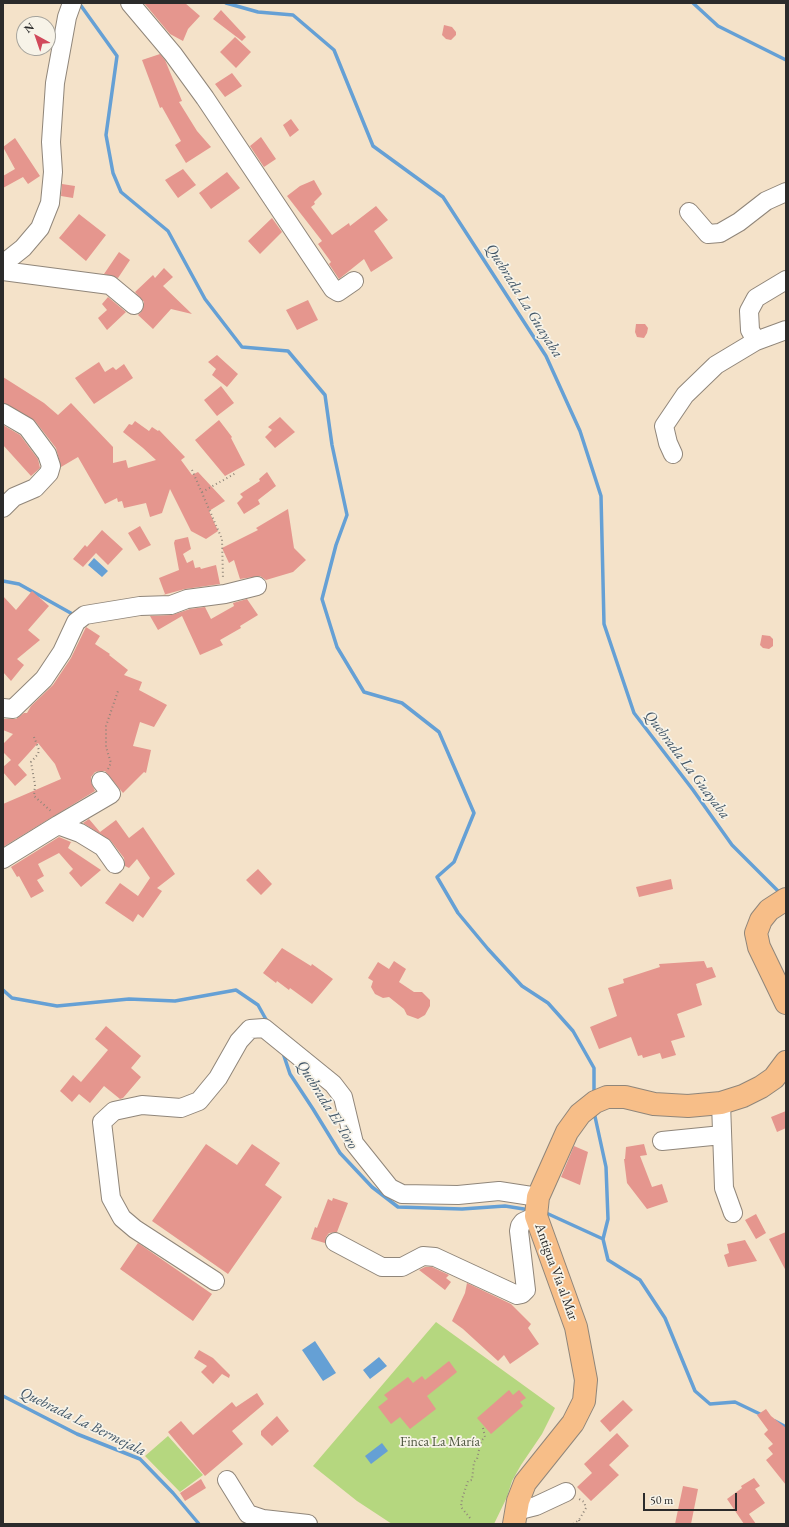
<!DOCTYPE html>
<html>
<head>
<meta charset="utf-8">
<style>
	body { margin:0 }
	#map { position:relative; width:789px; height:1527px; overflow:hidden; background:#f4e2c9; font-family:"EB Garamond",serif }
	canvas { display:block }
	.frame { position:absolute; inset:0; border:4px solid #2b2b2b; pointer-events:none }
	.north { position:absolute; left:16px; top:16px; width:40px; height:40px; box-sizing:border-box; background:#f7f3e8; border:1px solid #a5a39c; border-radius:50%; rotate:320deg; font-size:11px; font-weight:700; line-height:16px; text-align:center; color:#2b2b2b }
	.north::after { content:''; display:block; margin:auto; width:14px; height:18px; background:#d1495b; clip-path:polygon(50% 0,100% 100%,50% 72%,0 100%) }
	.scale { position:absolute; left:643px; top:1493px; width:94px; height:18px; box-sizing:border-box; border:2px solid #2b2b2b; border-top:0; padding-left:5px; font-size:12px; line-height:14px; white-space:nowrap; color:#2b2b2b; -webkit-text-stroke:3px #f7f3e8; paint-order:stroke }
</style>
</head>
<body>
<div id="map">
<canvas width="789" height="1527"></canvas>
<div class="frame"></div>
<div class="north">N</div>
<div class="scale">50 m</div>
</div>
<script>
const g = document.querySelector('canvas').getContext('2d');
g.lineJoin = 'round';
function paint(path, color) {
  g.fillStyle = color;
  g.fill(path, 'evenodd');
}
function poly(rows) {
  const path = new Path2D();
  for (const r of rows) {
    path.moveTo(r[0], r[1]);
    for (let i = 2; i < r.length; i += 2) path.lineTo(r[i], r[i + 1]);
  }
  return path;
}
function trace(path, color, width, dash) {
  g.strokeStyle = color;
  g.lineWidth = width;
  g.lineCap = dash ? 'butt' : 'round';
  g.setLineDash(dash || []);
  g.stroke(path);
}
function drawText(font, color, halo, rows, align = 'center') {
  g.font = font + ' "EB Garamond",serif';
  g.lineWidth = 3.5;
  g.setLineDash([]);
  g.textBaseline = 'middle';
  g.strokeStyle = halo;
  g.fillStyle = color;
  for (const [text, x, y, turn = 0] of rows) {
    g.save();
    g.translate(x, y);
    g.rotate((+turn || 0) * Math.PI / 180);
    g.textAlign = isNaN(turn) ? turn : align;
    if (halo) g.strokeText(text, 0, 0);
    g.fillText(text, 0, 0);
    g.restore();
  }
}
const green = poly([
	[436,1322,555,1408,542,1434,521,1465,512,1481,507,1497,494,1524,392,1524,357,1501,313,1466],
	[168,1436,203,1475,180,1492,145,1456]
]);
const water = poly([
	[94,558,108,571,102,577,88,565],
	[315,1341,336,1373,323,1381,302,1350],
	[379,1357,387,1366,370,1379,363,1370],
	[382,1443,388,1451,371,1464,365,1456]
]);
const stream = poly([
	[79,3,117,56,106,135,113,173,121,192,168,231,205,299,242,347,288,351,325,395,332,445,347,515,336,545,322,599,337,647,364,692,402,703,439,732,474,813,454,862,437,877,458,913,488,949,522,986,548,1003,573,1031,594,1068,594,1092],
	[226,3,258,12,293,15,334,50,373,146,443,197,546,356,580,431,601,496,604,624,634,713,693,790,732,845,778,891],
	[693,3,718,26,786,60],
	[3,581,19,584,76,616],
	[3,990,12,998,57,1006,129,999,175,1001,236,990,258,1005,268,1023],
	[283,1053,290,1074,313,1109,340,1153,372,1187,398,1207,462,1209,505,1206,530,1210],
	[594,1112,606,1167,608,1219,603,1239,608,1260,640,1280,665,1318,695,1391,710,1404,735,1402,762,1415],
	[544,1212,603,1239],
	[3,1396,77,1434,140,1459,173,1493,199,1524],
	[775,1421,786,1427]
]);
const building = poly([
	[144,3,185,3,200,16,188,29,183,41,170,34],
	[221,10,246,37,242,41,213,19],
	[444,25,452,27,456,32,456,35,451,40,446,39,442,35],
	[235,37,251,52,236,68,220,52],
	[160,54,165,60,182,101,179,102,197,131,211,147,186,163,175,145,181,141,162,107,160,108,142,60],
	[232,73,242,86,225,97,215,84],
	[291,119,299,130,290,137,283,125],
	[261,137,276,159,264,167,250,146],
	[15,138,40,176,28,184,23,177,3,188,3,176,15,169,3,147],
	[183,169,196,185,178,198,165,180],
	[227,172,240,188,211,209,199,193],
	[314,180,322,194,314,202,315,204,311,207,332,235,349,223,350,226,376,206,388,220,374,231,393,258,371,272,364,259,339,279,329,264,331,262,318,244,322,241,287,196,300,186],
	[62,184,75,186,73,198,61,196],
	[79,214,106,235,86,261,59,238],
	[272,218,282,232,260,254,248,241],
	[119,252,130,260,118,278,104,274],
	[164,268,173,277,163,286,192,314,171,309,153,329,138,315,142,311,144,302,135,292,153,275,155,278],
	[108,297,126,312,107,330,98,318,107,310,102,304],
	[308,300,318,320,297,330,286,310],
	[636,324,645,324,648,328,647,333,644,338,637,337,635,332],
	[217,355,238,374,227,387,212,375,216,369,208,362],
	[99,362,105,372,113,367,116,370,124,364,133,378,94,404,75,378],
	[3,377,44,403,58,415,71,403,113,447,113,463,126,460,128,468,156,460,143,448,123,432,129,424,132,425,135,421,149,431,152,427,158,431,159,430,185,457,181,460,192,475,198,472,225,501,209,511,218,531,206,539,191,531,170,489,162,513,150,517,146,503,124,508,122,501,118,502,117,498,105,504,78,457,61,467,56,448,35,421,3,403],
	[221,386,234,403,217,416,204,400],
	[280,417,295,432,275,448,265,437,272,430,268,427],
	[219,420,232,437,231,438,245,465,225,476,195,440],
	[3,425,20,435,38,459,40,468,31,476,3,445],
	[267,472,276,486,258,500,260,504,244,514,237,503,243,497,240,494,260,481,259,479],
	[288,509,294,548,306,560,293,572,266,580,260,576,240,579,234,560,229,563,222,548,258,530,256,528],
	[140,526,151,545,139,551,128,533],
	[102,530,123,549,108,565,96,553,83,567,73,559,85,545,87,547],
	[188,537,191,549,183,554,187,563,193,560,195,568,200,567,201,569,216,565,220,584,185,589,163,595,165,594,159,578,179,570,174,543,175,540],
	[32,591,49,606,28,630,40,640,17,659,24,665,11,681,3,672,3,596,16,610],
	[247,599,258,615,240,626,241,628,220,640,223,645,200,655,182,616,158,630,150,616,172,615,190,609,205,607,211,619,234,606,233,603],
	[86,627,100,636,95,644,110,654,109,655,128,670,124,675,142,682,139,690,167,705,154,727,140,722,133,746,151,750,146,773,144,772,123,793,105,771,100,771,95,772,91,777,91,782,95,791,3,847,3,804,61,779,55,764,38,743,18,765,27,775,15,786,3,772,3,767,11,760,3,752,3,744,13,734,3,730,3,719,16,719,24,713,27,713,31,706,53,685,71,658],
	[762,635,770,636,773,639,773,646,769,649,763,648,760,645],
	[89,819,100,832,116,820,129,838,143,827,175,874,157,888,162,891,143,918,138,914,133,922,105,903,120,883,138,896,150,878,137,859,129,868,125,866,124,858,111,841,83,823],
	[59,837,85,848,71,842,68,848,101,870,81,887,69,873,73,869,59,853,38,864,44,876,37,880,44,891,31,898,19,876,17,877,11,867],
	[258,869,272,884,261,895,246,880],
	[671,879,673,889,639,897,636,887],
	[282,948,311,966,312,964,333,979,312,1004,290,988,289,990,277,981,276,983,263,973],
	[394,961,406,969,399,982,414,992,422,992,430,1000,430,1006,425,1015,418,1019,407,1015,404,1009,389,997,383,998,375,994,371,987,373,981,368,978,378,962,389,969],
	[704,961,707,968,712,967,716,977,696,984,702,1005,677,1014,685,1037,671,1041,676,1055,662,1059,660,1053,643,1058,642,1055,638,1056,631,1037,599,1049,590,1027,617,1016,608,988,624,983,623,979,660,967,659,964],
	[106,1026,141,1056,131,1068,141,1077,123,1098,120,1099,104,1086,90,1103,79,1094,72,1102,60,1091,73,1075,81,1082,108,1050,95,1039],
	[786,1111,786,1128,777,1132,771,1117],
	[206,1144,237,1165,252,1144,280,1163,265,1185,282,1197,228,1274,152,1221],
	[644,1144,647,1155,640,1156,652,1187,662,1184,668,1202,647,1209,627,1183,624,1159,625,1159,626,1147],
	[574,1146,588,1152,580,1185,561,1177],
	[333,1198,348,1203,337,1232,329,1233,326,1237,325,1243,311,1239,315,1227,317,1228,328,1199,332,1201],
	[756,1214,766,1233,756,1239,745,1220],
	[786,1232,786,1271,769,1239],
	[745,1240,757,1261,728,1267,724,1255,729,1253,727,1244],
	[138,1243,212,1294,193,1321,120,1269],
	[425,1267,432,1267,449,1275,446,1278,451,1282,445,1290,419,1270],
	[467,1283,511,1304,531,1324,528,1328,539,1344,510,1364,504,1355,498,1361,463,1329,452,1321,465,1293],
	[199,1350,213,1358,230,1375,229,1378,222,1374,213,1384,201,1372,207,1366,194,1358],
	[449,1361,457,1372,427,1396,436,1409,410,1429,400,1417,391,1424,378,1407,388,1399,384,1395,408,1377,413,1383,422,1376,425,1380],
	[509,1390,513,1395,519,1390,526,1398,520,1402,523,1406,491,1434,477,1418],
	[257,1393,264,1404,232,1431,243,1444,205,1476,168,1432,181,1421,193,1435,232,1402,236,1407],
	[623,1400,633,1410,610,1432,600,1421],
	[766,1409,771,1416,786,1428,786,1485,766,1460,773,1454,768,1448,773,1444,764,1434,768,1430,757,1415],
	[277,1416,289,1431,272,1446,261,1435,261,1431],
	[617,1433,629,1446,609,1465,619,1475,591,1501,577,1487,592,1473,584,1464],
	[754,1478,760,1486,755,1489,765,1503,749,1514,756,1524,744,1524,727,1499,742,1488,741,1486],
	[201,1479,206,1488,185,1501,180,1493],
	[683,1486,698,1489,691,1524,675,1524]
]);
const path = poly([
	[192,470,222,539,223,579],
	[202,492,236,473],
	[34,737,39,750,38,754,31,762,35,785,34,796,52,812],
	[108,769,111,763,106,747,106,726,118,691],
	[470,1518,461,1507,462,1499,468,1481,472,1480,474,1462,477,1459,481,1441,485,1437,483,1428],
	[579,1520,580,1524],
	[573,1524,579,1520,586,1508,584,1502,579,1499]
]);
const minor = poly([
	[130,3,173,54,205,98,333,289,338,292,354,281],
	[689,212,708,234,720,233,739,222,766,201,786,192],
	[3,264,23,248,40,228,50,203,53,172,51,142,55,83,67,17,72,3],
	[3,271,110,285,134,305],
	[786,280,756,298,749,311,750,330,756,341,786,330],
	[3,413,27,427,47,454,51,466,49,473,35,488,14,497,3,508],
	[673,454,668,443,664,426,685,395,716,365,756,341],
	[3,708,13,709,44,679,62,652,76,622,85,615,140,606,171,605,187,599,225,594,257,586],
	[58,825,111,794,101,781],
	[3,859,58,825,80,833,103,847,115,864],
	[721,1103,724,1188,733,1213],
	[662,1141,722,1135],
	[335,1242,382,1267,402,1267,423,1256,435,1257,517,1295,522,1294,526,1290,519,1231,520,1226,523,1222,536,1216],
	[215,1281,135,1229,122,1218,111,1198,102,1122,114,1111,142,1105,181,1108,199,1101,218,1078,239,1041,250,1029,264,1028,333,1084,343,1097,354,1143,390,1188,402,1194,458,1195,499,1191,538,1197],
	[227,1480,248,1514,263,1519,308,1524],
	[516,1511,536,1506,566,1492]
]);
const major = poly([
	[786,899,769,910,761,920,756,933,759,947,786,1003],
	[514,1524,518,1501,525,1483,573,1423,584,1401,586,1380,576,1327,536,1216,538,1197,567,1132,580,1114,595,1102,607,1097,625,1097,654,1104,688,1106,721,1103,743,1096,761,1087,774,1078,786,1062]
]);
const streetNames = [
	["Antigua Vía al Mar",556,1272,70]
];
const parkNames = [
	["Finca La María",440,1442]
];
const waterNames = [
	["Quebrada La Guayaba",524,301,58],
	["Quebrada La Guayaba",687,765,53],
	["Quebrada El Toro",327,1105,58],
	["Quebrada La Bermejala",83,1422,26]
];
paint(green, '#b5d77f');
paint(water, '#65a0d5');
trace(stream, '#65a0d5', 3.5);
paint(building, '#e5968e');
trace(minor, '#90867a', 20);
trace(major, '#90867a', 24);
trace(path, '#90867a', 2, [1, 3]);
trace(minor, '#fff', 18);
trace(major, '#f7be88', 22);
drawText('14px', '#2b2b2b', '#f7f3e8', streetNames);
drawText('14px', '#4e5640', '#f7f3e8', parkNames);
drawText('italic 15px', '#3f5466', '#f7f3e8', waterNames);
</script>
</body>
</html>
